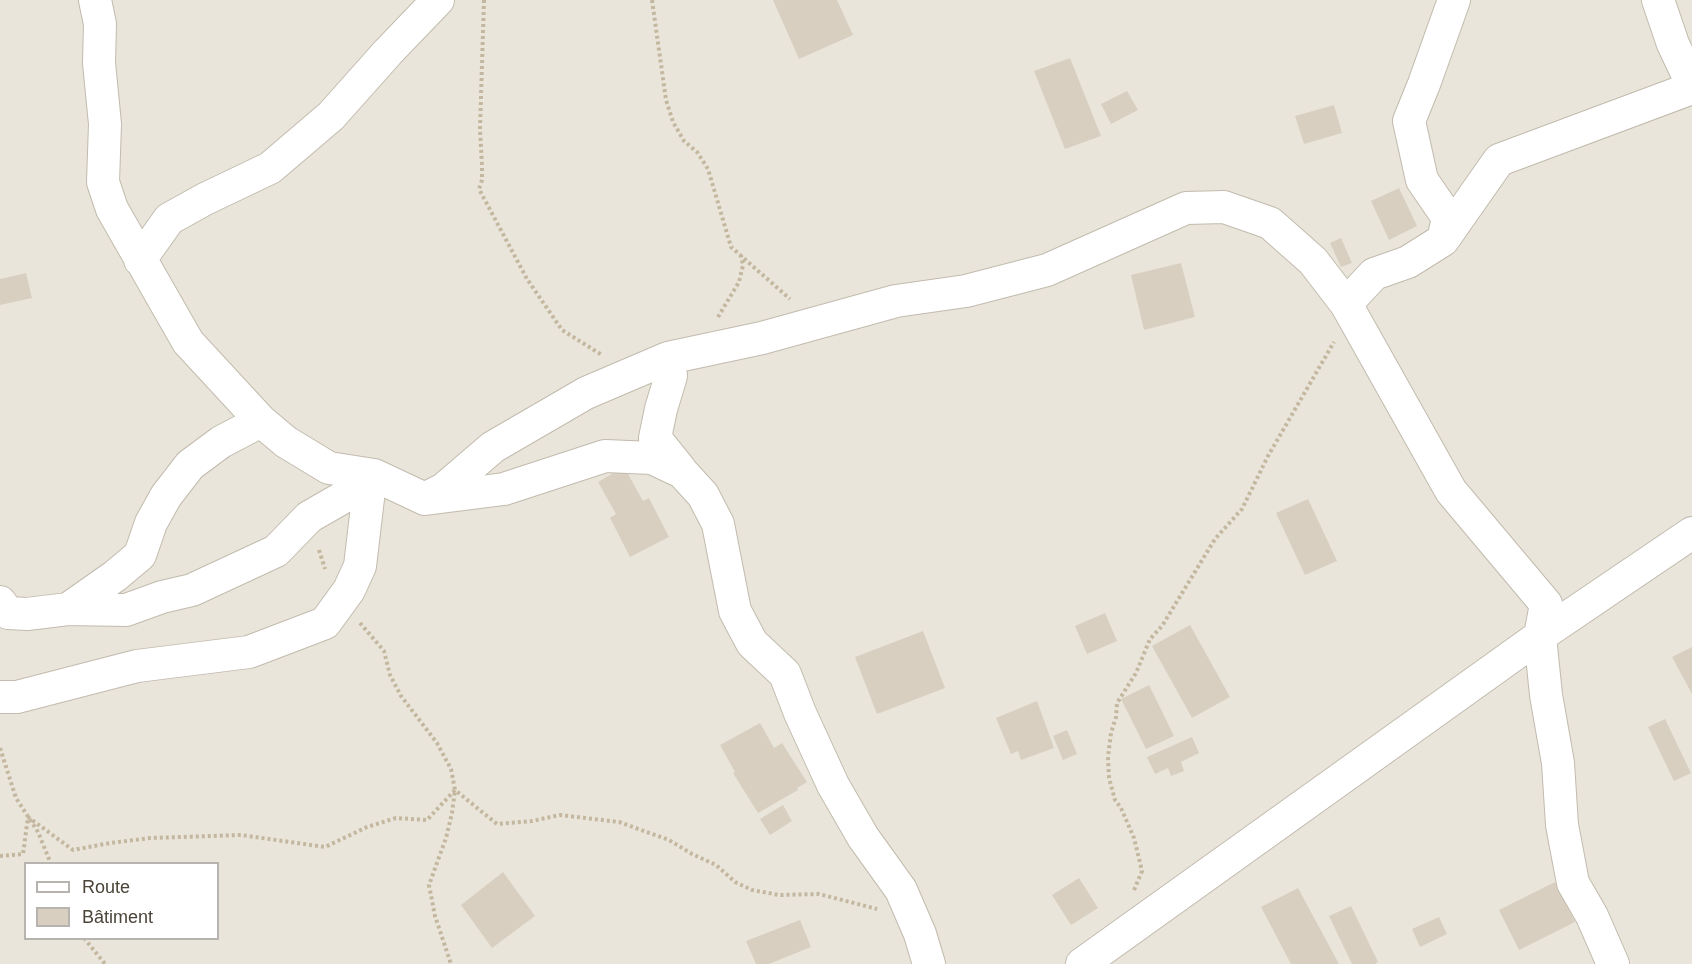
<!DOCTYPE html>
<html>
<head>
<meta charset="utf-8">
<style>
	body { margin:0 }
	#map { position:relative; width:1692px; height:964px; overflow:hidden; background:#f6f3ec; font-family:Arial,sans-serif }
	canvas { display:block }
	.legend { position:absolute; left:24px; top:862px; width:195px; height:78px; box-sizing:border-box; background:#fff; border:2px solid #b7b4b0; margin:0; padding:8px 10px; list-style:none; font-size:18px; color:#4b4439 }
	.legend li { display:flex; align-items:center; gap:12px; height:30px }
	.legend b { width:30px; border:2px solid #b7b4b0 }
</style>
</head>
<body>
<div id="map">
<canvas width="1692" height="964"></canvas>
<ul class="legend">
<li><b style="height:8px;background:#fff"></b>Route</li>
<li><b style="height:16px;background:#d8cfc1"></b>Bâtiment</li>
</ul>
</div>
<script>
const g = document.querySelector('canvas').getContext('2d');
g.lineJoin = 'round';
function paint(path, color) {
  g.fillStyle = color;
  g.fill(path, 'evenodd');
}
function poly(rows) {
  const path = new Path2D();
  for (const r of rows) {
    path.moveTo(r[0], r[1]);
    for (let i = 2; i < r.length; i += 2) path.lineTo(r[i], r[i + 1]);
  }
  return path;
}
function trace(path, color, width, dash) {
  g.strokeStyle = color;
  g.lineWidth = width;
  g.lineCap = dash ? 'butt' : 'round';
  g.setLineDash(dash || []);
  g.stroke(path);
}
const residential = poly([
	[0,0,1692,0,1692,964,0,964],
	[26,864,218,864,218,938,26,938]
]);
const building = poly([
	[773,0,837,0,853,35,799,59],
	[1070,58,1101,136,1065,149,1034,71],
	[1127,91,1138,110,1111,124,1101,104],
	[1334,105,1342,133,1304,144,1295,116],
	[1399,188,1417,226,1389,240,1371,201],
	[1341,238,1352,263,1341,267,1330,243],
	[1181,263,1195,317,1144,330,1131,275],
	[26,273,32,298,0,305,0,279],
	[624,467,643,501,649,498,669,537,630,557,610,518,616,514,598,482],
	[1308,499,1337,561,1305,575,1276,513],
	[1105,613,1117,641,1087,654,1075,626],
	[1190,625,1230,697,1192,718,1152,646],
	[923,631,945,688,877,714,855,657],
	[1692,647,1692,694,1672,657],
	[1149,685,1174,736,1146,749,1121,699],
	[1037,701,1054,748,1021,760,1018,751,1011,754,996,718],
	[1665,719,1691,773,1674,781,1648,727],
	[760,723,774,748,782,743,807,782,797,788,798,790,758,813,733,773,735,772,720,745],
	[1067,730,1077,754,1063,760,1053,736],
	[1192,737,1199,753,1181,762,1184,771,1171,776,1168,768,1155,774,1147,757],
	[783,805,792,821,770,835,760,819],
	[503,872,535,916,492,948,461,905],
	[1079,878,1098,908,1071,925,1052,895],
	[1555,882,1575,922,1519,950,1499,910],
	[1298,888,1339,964,1291,964,1261,907],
	[1351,906,1378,962,1375,964,1352,964,1329,916],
	[1439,917,1447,934,1420,947,1412,929],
	[800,920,811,947,769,964,756,964,746,941]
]);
const path = poly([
	[484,0,480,129,482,165,482,180,479,189,527,279,562,330,602,355],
	[652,0,666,100,673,122,684,141,697,152,708,169,731,247,790,299],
	[718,317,739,282,743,265,741,256],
	[319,550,325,569],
	[360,623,384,651,390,675,401,696,437,743,451,769,455,790,452,813,446,838,429,885,435,916,451,964],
	[0,748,16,798,38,832,51,864],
	[0,856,23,854,28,817,73,850,110,843,150,838,241,835,325,847,367,827,396,818,427,820,455,790,497,824,532,821,560,815,619,822,669,840,692,854,716,865,735,882,752,890,779,895,819,894,877,909],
	[1134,890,1142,871,1134,838,1121,808,1115,800,1109,778,1108,757,1111,733,1116,717,1117,703,1136,673,1150,639,1162,626,1215,539,1242,509,1268,456,1334,342],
	[84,938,105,964]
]);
const street = poly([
	[95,0,100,24,99,63,105,124,103,182,112,209,188,342,261,421,286,442,329,468,374,475,425,499,504,489,605,456,652,458,682,472,703,495,718,524,735,611,752,643,785,674,800,713,833,785,863,837,901,890,920,934,929,964],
	[1658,0,1673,44,1692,84],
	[1443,240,1448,218,1422,180,1409,121,1424,84,1454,0],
	[140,260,169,219,205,199,270,168,331,116,388,52,438,0],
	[1346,304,1451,491,1546,604,1540,636,1546,695,1558,763,1562,825,1573,883,1592,916,1613,964],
	[668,358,671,376,661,409,655,438,680,469],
	[428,497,444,489,493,447,586,393,668,358,762,338,896,301,966,291,1047,270,1186,208,1224,207,1270,223,1313,261,1346,304,1374,274,1408,262,1443,240,1499,160,1692,88],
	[0,602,8,613,27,614,68,609,126,610,162,597,192,590,276,551,309,517,349,494,369,490,374,475],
	[68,609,115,576,140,555,151,523,166,496,190,465,221,442,261,421],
	[0,697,17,697,137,666,249,652,325,623,349,590,360,566,369,490],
	[1082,964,1540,636,1692,533]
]);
paint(residential, '#eae5da');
paint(building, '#d8cfc1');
trace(street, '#c2bbae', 34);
trace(path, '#c4b79f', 4, [3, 3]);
trace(street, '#fff', 32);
</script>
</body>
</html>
